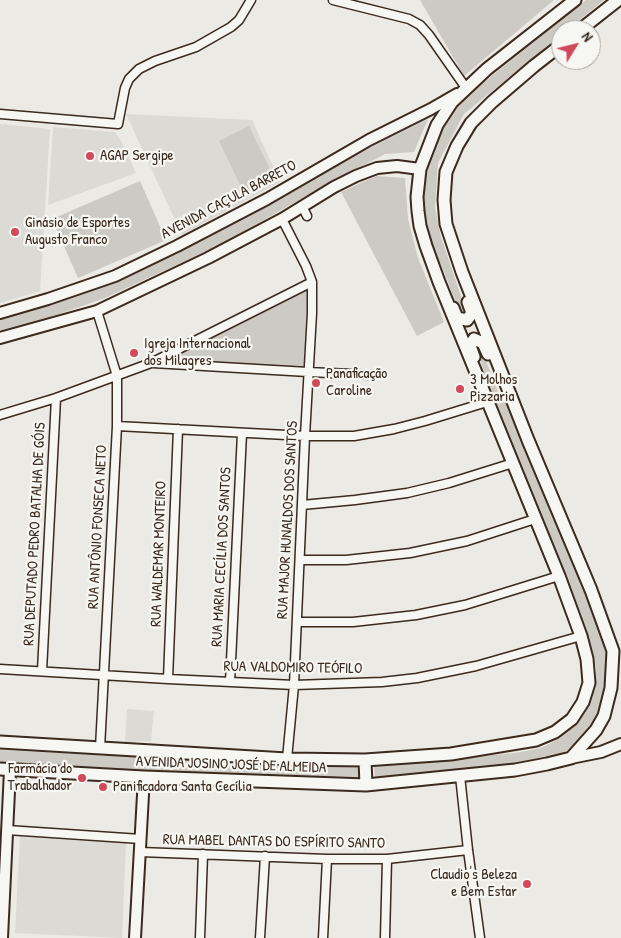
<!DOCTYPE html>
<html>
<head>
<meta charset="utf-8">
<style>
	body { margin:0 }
	#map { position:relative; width:621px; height:938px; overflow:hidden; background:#ebeae5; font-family:"Patrick Hand",sans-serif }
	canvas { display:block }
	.north { position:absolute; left:551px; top:20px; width:50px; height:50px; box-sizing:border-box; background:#f6f6f2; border:1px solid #aba49d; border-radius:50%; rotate:54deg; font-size:14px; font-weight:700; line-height:20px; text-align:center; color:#3b2a1e }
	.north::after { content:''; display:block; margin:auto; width:18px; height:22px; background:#d1495b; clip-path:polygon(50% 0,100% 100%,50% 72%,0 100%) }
</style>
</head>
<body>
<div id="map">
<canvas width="621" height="938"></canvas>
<div class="north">N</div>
</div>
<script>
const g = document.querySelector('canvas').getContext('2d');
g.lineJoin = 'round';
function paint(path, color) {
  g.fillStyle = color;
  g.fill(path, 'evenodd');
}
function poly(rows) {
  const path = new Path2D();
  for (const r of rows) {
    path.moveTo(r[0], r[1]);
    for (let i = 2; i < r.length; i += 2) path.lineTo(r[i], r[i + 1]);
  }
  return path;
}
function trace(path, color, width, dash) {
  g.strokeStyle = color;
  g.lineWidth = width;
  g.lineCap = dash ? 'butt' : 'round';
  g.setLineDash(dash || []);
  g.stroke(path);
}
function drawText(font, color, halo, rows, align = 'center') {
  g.font = font + ' "Patrick Hand",sans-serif';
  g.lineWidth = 4.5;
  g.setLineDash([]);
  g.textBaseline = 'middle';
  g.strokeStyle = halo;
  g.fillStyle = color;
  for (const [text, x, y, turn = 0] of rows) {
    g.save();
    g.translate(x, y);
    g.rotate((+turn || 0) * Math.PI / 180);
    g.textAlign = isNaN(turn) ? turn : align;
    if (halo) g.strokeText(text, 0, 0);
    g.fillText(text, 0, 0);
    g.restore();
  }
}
const built = poly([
	[126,114,252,120,280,182,182,235],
	[0,124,50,129,40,291,0,303],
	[53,127,115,132,120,139,136,173,48,205],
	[127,709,154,711,151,741,125,742],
	[20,837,126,843,122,938,15,933]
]);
const green = poly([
	[420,0,554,0,464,76],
	[586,0,604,0,567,30,561,30,561,35,464,114,438,163,435,208,441,237,466,311,460,314,441,264,429,249,421,214,421,187,427,163,434,143,444,122,462,100],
	[428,119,414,152,385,154,304,197,224,243,105,298,2,334,0,329,0,317,73,295,221,227,354,156],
	[249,126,275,180,245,195,219,141],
	[376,176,405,178,408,219,418,258,444,322,417,336,341,192],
	[140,181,166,240,78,278,52,219],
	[309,289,306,368,166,359],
	[480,345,500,397,505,400,585,590,603,636,609,663,608,684,601,709,583,737,566,751,544,761,375,779,374,765,398,764,515,753,541,748,559,739,573,727,586,708,596,687,596,666,589,638,497,410,495,400,475,347],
	[0,750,156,758,359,766,362,771,356,781,0,765]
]);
const minor = poly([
	[333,0,409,19,420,25,429,35,466,88],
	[0,114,118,124,125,88,129,79,139,69,155,61,196,47,231,27,239,20,251,0],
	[302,206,307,216],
	[282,219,306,266,312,282,312,313,305,436,294,685,287,759],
	[97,311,117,376,117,426,100,748],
	[153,363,308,372,374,375],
	[0,415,56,398,151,363,312,282],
	[117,426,305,436,354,436,394,429,425,421,487,402],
	[302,505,355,500,407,493,449,483,513,463],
	[300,560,346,560,410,553,467,541,535,519],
	[297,622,353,622,416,615,465,605,559,576],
	[0,669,168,679,294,685,382,682,417,678,476,666,581,636],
	[42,671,56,398],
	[168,679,178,429],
	[230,682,242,433],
	[460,776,468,850,480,938],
	[7,830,141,839],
	[140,852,327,859,387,859,468,850],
	[200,938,203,854],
	[260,938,265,856],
	[323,938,327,859],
	[385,938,387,859]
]);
const tertiary = poly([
	[0,313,48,299,115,276,177,246,267,199,369,140,431,109,457,94],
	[0,338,97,311,208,258,282,219,334,187,356,176,377,168,397,166,420,169],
	[571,758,601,752,621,744],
	[2,938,10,770],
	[135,938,144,777]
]);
const secondary = poly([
	[580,30,618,0],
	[453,308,457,318,467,320,472,313,468,302],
	[474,357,470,346,474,339,483,343,488,354],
	[0,742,287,759,365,760,451,754,536,740,555,732,572,719,583,702,589,683,587,659,581,636,559,576,439,282,426,246,420,226,418,211,417,197,420,169,437,125,452,102,487,69,575,0],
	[365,760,366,785],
	[0,769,144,777,366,785,515,770,547,764,571,758,596,730,604,716,611,688,613,651,591,590,528,440,462,272,446,224,444,200,446,172,457,146,471,123,492,102,534,66,561,45]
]);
const markers = [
	[90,156,5,"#d1495b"],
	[15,232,5,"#d1495b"],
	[134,353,5,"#d1495b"],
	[316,383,5,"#d1495b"],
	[460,389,5,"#d1495b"],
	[82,778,5,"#d1495b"],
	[103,787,5,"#d1495b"],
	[527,884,5,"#d1495b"]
];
const poiNames = [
	["AGAP Sergipe",100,156],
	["Ginásio de Esportes",25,223],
	["Augusto Franco",25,240],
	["Igreja Internacional",144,344],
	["dos Milagres",144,361],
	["Panaficação",326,374],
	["Caroline",326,391],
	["3 Molhos",470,380],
	["Pizzaria",470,397],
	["Farmácia do",72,769,"right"],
	["Trabalhador",72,786,"right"],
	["Panificadora Santa Cecília",113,787],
	["Claudio's Beleza",517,875,"right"],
	["e Bem Estar",517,892,"right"]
];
const streetNames = [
	["AVENIDA CAÇULA BARRETO",229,200,-28],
	["RUA MAJOR HUNALDOS DOS SANTOS",288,520,-87],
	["RUA ANTÔNIO FONSECA NETO",98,527,-87],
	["RUA DEPUTADO PEDRO BATALHA DE GÓIS",35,534,-87],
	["RUA WALDEMAR MONTEIRO",159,554,-88],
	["RUA MARIA CECÍLIA DOS SANTOS",222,557,-87],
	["RUA VALDOMIRO TEÓFILO",293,668,1],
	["AVENIDA JOSINO JOSÉ DE ALMEIDA",231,765,2],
	["RUA MABEL DANTAS DO ESPÍRITO SANTO",274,842,1]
];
paint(built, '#dcdad4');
paint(green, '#cdcac4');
trace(minor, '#3b2a1e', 11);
trace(tertiary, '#3b2a1e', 14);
trace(secondary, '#3b2a1e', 15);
trace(minor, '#f6f6f2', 8);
trace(tertiary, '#f6f6f2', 10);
trace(secondary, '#f6f6f2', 11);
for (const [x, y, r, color] of markers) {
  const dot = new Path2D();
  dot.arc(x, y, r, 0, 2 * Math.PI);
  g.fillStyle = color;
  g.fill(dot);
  trace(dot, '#f6f6f2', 2);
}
drawText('15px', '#3b2a1e', '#f6f6f2', poiNames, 'left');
drawText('15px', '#3b2a1e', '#f6f6f2', streetNames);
</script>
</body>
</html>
